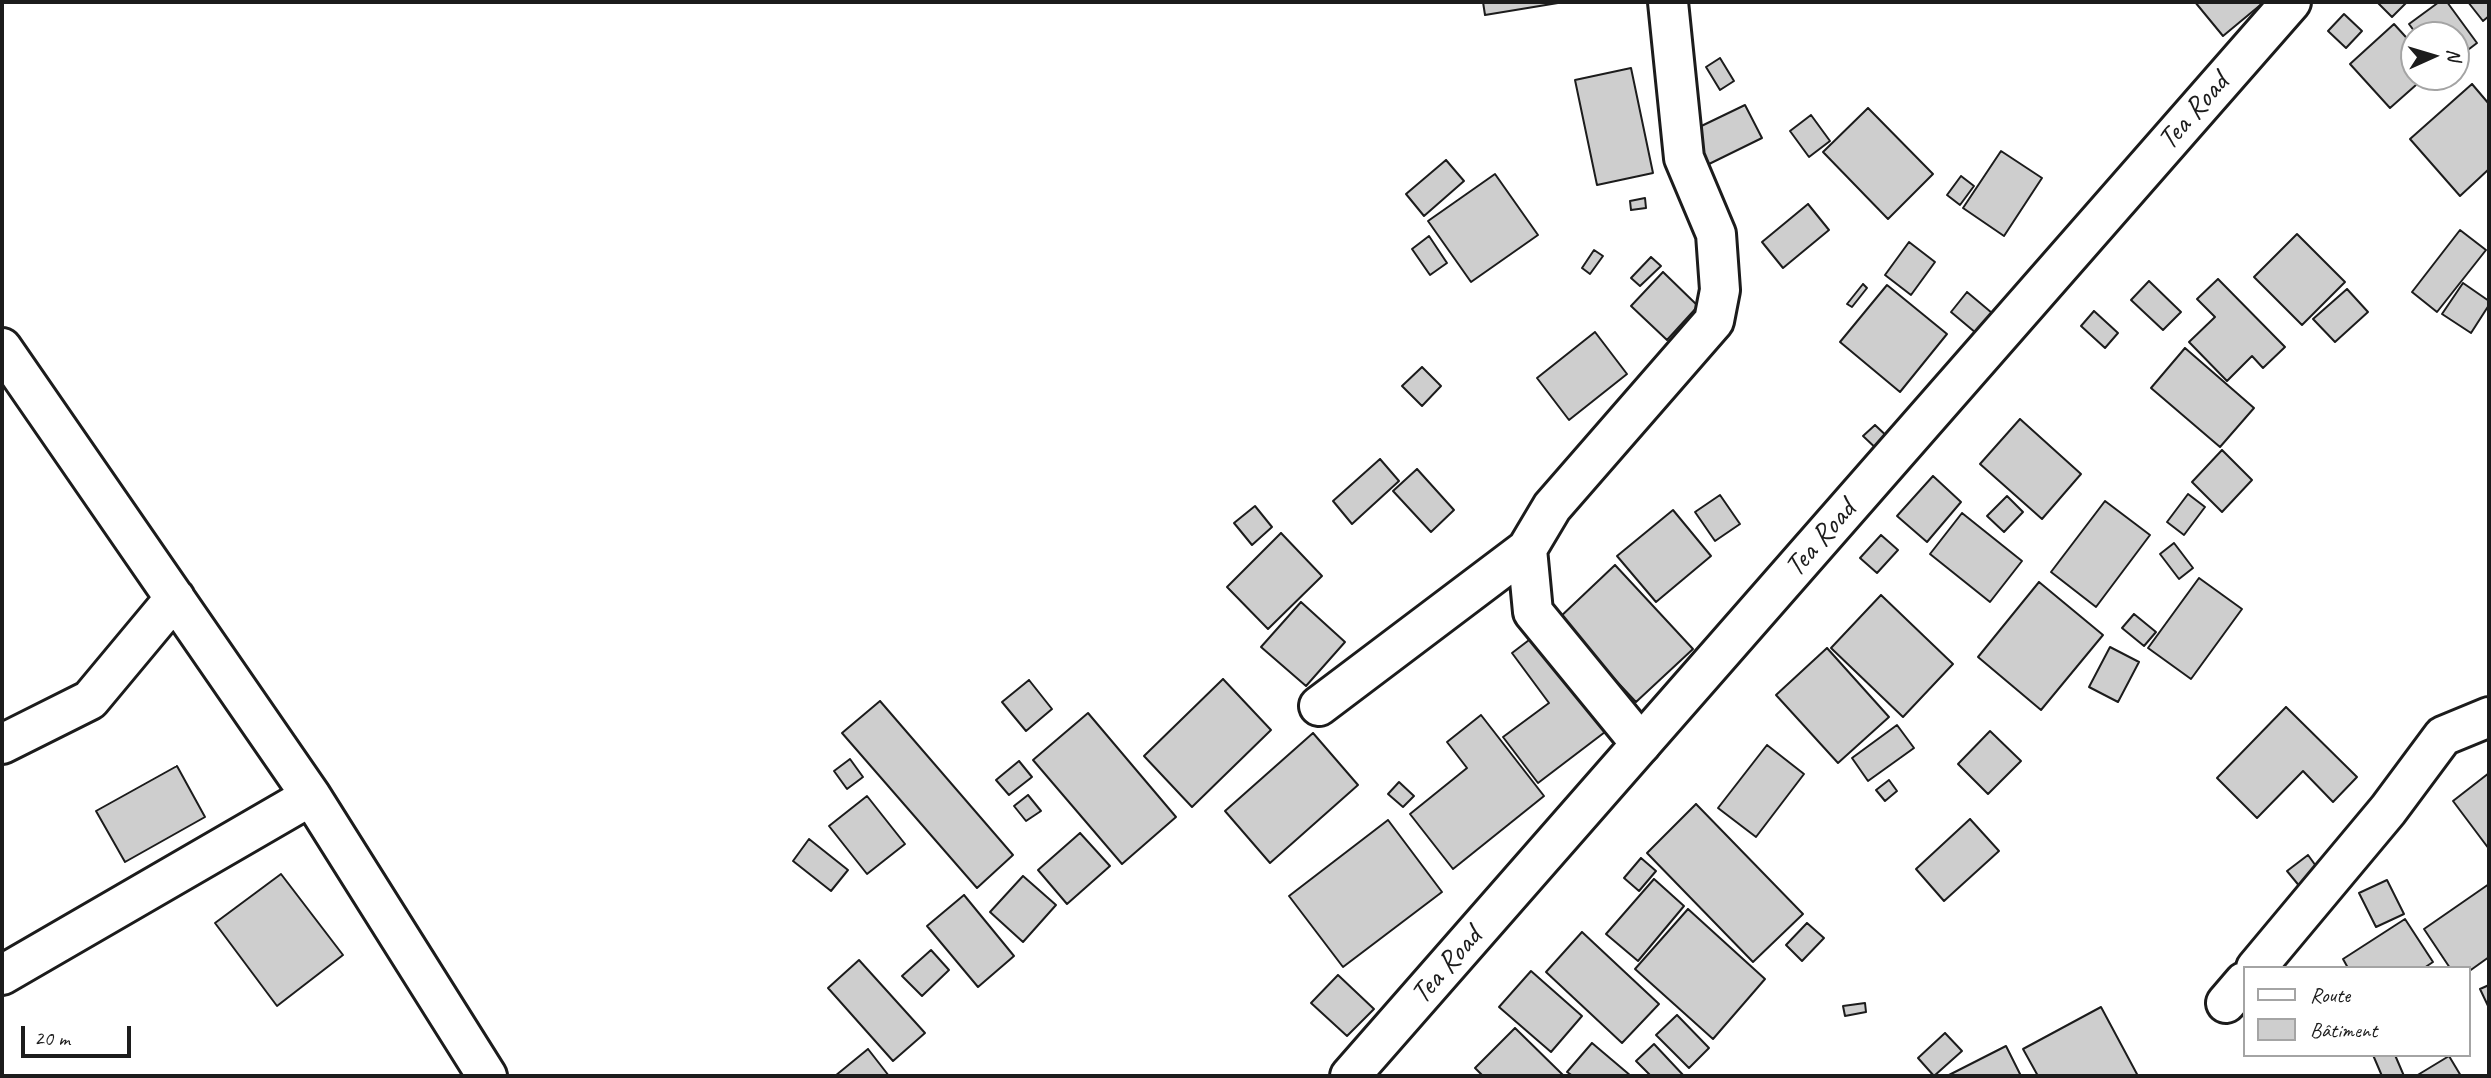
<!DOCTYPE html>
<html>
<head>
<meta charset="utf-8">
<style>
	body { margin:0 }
	#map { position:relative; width:2491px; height:1078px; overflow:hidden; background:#fff; font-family:Caveat,sans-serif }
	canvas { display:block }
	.frame { position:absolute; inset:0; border:4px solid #1c1c1c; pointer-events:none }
	.legend { position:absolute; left:2243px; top:966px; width:228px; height:91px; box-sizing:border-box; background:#fff; border:2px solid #a4a4a4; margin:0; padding:9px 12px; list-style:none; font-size:21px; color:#1c1c1c }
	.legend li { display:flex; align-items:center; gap:14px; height:35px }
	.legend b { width:35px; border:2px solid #a4a4a4 }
	.north { position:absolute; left:2400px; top:21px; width:70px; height:70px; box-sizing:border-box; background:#fff; border:2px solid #a4a4a4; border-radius:50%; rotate:86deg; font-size:19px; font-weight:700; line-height:28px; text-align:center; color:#1c1c1c }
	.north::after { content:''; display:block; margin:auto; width:24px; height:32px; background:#1c1c1c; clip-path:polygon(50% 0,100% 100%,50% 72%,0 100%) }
	.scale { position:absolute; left:21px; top:1026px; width:110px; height:32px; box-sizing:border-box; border:4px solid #1c1c1c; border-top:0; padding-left:9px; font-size:21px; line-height:24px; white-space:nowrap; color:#1c1c1c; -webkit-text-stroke:5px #fff; paint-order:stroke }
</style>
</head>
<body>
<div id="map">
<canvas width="2491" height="1078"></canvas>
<div class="frame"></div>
<ul class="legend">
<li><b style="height:9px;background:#fff"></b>Route</li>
<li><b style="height:19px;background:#cecece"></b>Bâtiment</li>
</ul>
<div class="north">N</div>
<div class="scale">20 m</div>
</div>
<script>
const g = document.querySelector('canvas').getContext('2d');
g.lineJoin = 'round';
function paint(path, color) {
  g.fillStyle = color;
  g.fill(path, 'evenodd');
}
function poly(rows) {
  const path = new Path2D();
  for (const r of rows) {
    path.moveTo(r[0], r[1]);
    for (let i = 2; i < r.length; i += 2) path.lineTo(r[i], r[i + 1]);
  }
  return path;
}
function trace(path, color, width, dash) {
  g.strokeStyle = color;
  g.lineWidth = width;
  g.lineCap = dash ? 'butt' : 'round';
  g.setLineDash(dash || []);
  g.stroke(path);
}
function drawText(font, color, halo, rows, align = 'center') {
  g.font = font + ' Caveat,sans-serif';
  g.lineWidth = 5;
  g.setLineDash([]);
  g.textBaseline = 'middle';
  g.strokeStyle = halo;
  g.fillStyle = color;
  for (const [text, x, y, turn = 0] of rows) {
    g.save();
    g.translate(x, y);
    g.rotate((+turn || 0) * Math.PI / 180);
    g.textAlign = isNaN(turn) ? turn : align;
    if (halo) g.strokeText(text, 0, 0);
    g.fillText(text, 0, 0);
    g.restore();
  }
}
const building = poly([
	[1483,2,1564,2,1485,15,1483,2],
	[2195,2,2264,2,2223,36,2195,2],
	[2377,2,2407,2,2392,17,2377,2],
	[2439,2,2447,2,2477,43,2456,59,2456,35,2417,35,2409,24,2439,2],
	[2468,2,2489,2,2489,16,2483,21,2468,2],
	[2344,14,2362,31,2346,48,2328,31,2344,14],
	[2394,24,2414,46,2414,77,2425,77,2390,108,2350,64,2394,24],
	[1720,58,1734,81,1720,90,1706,67,1720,58],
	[1631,68,1653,173,1597,185,1575,80,1631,68],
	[2472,84,2489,104,2489,169,2460,196,2410,139,2472,84],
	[1745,105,1762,138,1707,165,1691,131,1745,105],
	[1868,108,1933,174,1888,219,1823,152,1868,108],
	[1811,115,1830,141,1809,157,1790,131,1811,115],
	[2001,151,2042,178,2004,236,1963,208,2001,151],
	[1446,160,1464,181,1424,216,1406,194,1446,160],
	[1495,174,1538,235,1471,282,1428,221,1495,174],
	[1961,176,1974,186,1960,205,1947,195,1961,176],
	[1645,198,1646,208,1631,210,1630,201,1645,198],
	[1808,204,1829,230,1783,268,1762,242,1808,204],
	[2460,230,2486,250,2437,312,2412,292,2460,230],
	[2297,234,2345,282,2302,325,2254,277,2297,234],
	[1429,236,1447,263,1430,275,1412,249,1429,236],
	[1909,242,1935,262,1911,295,1885,275,1909,242],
	[1594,250,1603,256,1590,274,1582,268,1594,250],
	[1651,257,1661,266,1640,286,1631,278,1651,257],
	[1663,272,1698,306,1667,340,1631,306,1663,272],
	[2218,279,2285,347,2263,368,2252,356,2227,381,2189,342,2215,317,2197,299,2218,279],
	[2149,281,2181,312,2163,330,2131,300,2149,281],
	[2463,283,2489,301,2489,305,2471,333,2442,314,2463,283],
	[1863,284,1867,288,1852,307,1847,304,1863,284],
	[1887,285,1947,334,1900,392,1840,342,1887,285],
	[2347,289,2368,312,2335,342,2313,319,2347,289],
	[1967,292,1992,313,1976,333,1951,312,1967,292],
	[2094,311,2118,333,2105,348,2081,326,2094,311],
	[1595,332,1627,374,1569,420,1537,378,1595,332],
	[2185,348,2254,408,2220,447,2151,388,2185,348],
	[1422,367,1441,386,1422,406,1402,386,1422,367],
	[2020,419,2081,474,2042,519,1980,464,2020,419],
	[1875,425,1892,441,1881,453,1863,436,1875,425],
	[2222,450,2252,480,2222,512,2192,482,2222,450],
	[1380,459,1399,481,1352,524,1333,501,1380,459],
	[1417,469,1454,510,1431,532,1393,491,1417,469],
	[1933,476,1961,502,1927,542,1897,516,1933,476],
	[2188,494,2205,507,2184,535,2167,522,2188,494],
	[1720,495,1740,524,1715,541,1695,512,1720,495],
	[2007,496,2023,512,2004,532,1987,516,2007,496],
	[2105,501,2150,535,2096,607,2051,572,2105,501],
	[1255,506,1272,527,1252,545,1234,523,1255,506],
	[1673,510,1711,556,1656,602,1617,556,1673,510],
	[1962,513,2022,561,1990,602,1930,554,1962,513],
	[1281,533,1322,576,1268,629,1227,587,1281,533],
	[1881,535,1898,550,1877,573,1860,558,1881,535],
	[2174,543,2193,568,2179,579,2160,554,2174,543],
	[1615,565,1693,649,1636,702,1558,619,1615,565],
	[2199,578,2242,609,2191,679,2148,648,2199,578],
	[2039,582,2103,635,2041,710,1978,657,2039,582],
	[1881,595,1953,664,1903,717,1831,648,1881,595],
	[1301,602,1345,642,1306,686,1261,647,1301,602],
	[2134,614,2156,632,2144,646,2122,628,2134,614],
	[1533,637,1605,732,1538,783,1503,737,1549,703,1512,653,1533,637],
	[2110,647,2139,662,2118,702,2089,687,2110,647],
	[1827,648,1889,717,1838,763,1776,695,1827,648],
	[1223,679,1271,730,1192,807,1144,756,1223,679],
	[1029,680,1052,709,1026,731,1002,702,1029,680],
	[880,701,1013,855,977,888,842,733,880,701],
	[2286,707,2357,777,2333,802,2303,771,2257,818,2217,778,2286,707],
	[1088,713,1176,817,1122,864,1033,760,1088,713],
	[1481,715,1544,796,1453,869,1410,814,1467,768,1447,742,1481,715],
	[1897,725,1914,748,1868,781,1852,758,1897,725],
	[1990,731,2021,761,1988,794,1958,764,1990,731],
	[1313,733,1358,785,1270,863,1225,811,1313,733],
	[1767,745,1804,774,1756,837,1718,808,1767,745],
	[850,759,863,777,847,789,834,771,850,759],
	[1019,761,1032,777,1009,795,996,780,1019,761],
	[177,766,205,817,125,862,96,811,177,766],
	[2489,773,2489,849,2453,801,2489,773],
	[1889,780,1897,791,1885,801,1876,790,1889,780],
	[1399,782,1414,796,1403,807,1388,794,1399,782],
	[1028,795,1041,811,1026,821,1014,806,1028,795],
	[867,796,905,844,867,874,829,826,867,796],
	[1696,804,1803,914,1753,962,1647,853,1696,804],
	[1970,819,1999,851,1944,901,1916,869,1970,819],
	[1388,820,1442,892,1343,967,1289,896,1388,820],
	[1080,833,1110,866,1067,904,1038,870,1080,833],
	[809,839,848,870,831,891,793,861,809,839],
	[2308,855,2321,873,2301,888,2287,871,2308,855],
	[1641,858,1656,871,1639,891,1624,878,1641,858],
	[281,874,343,955,277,1006,215,923,281,874],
	[1023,876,1056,905,1023,942,990,912,1023,876],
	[1654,879,1684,906,1638,961,1606,934,1654,879],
	[2387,880,2404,914,2376,927,2359,893,2387,880],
	[2489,884,2489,957,2468,972,2468,968,2450,968,2424,929,2489,884],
	[964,895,1014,956,978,987,927,926,964,895],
	[1688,909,1765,979,1713,1039,1635,969,1688,909],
	[2405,919,2433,962,2424,968,2348,968,2343,959,2405,919],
	[1807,923,1824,938,1802,961,1786,945,1807,923],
	[1582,932,1659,1004,1622,1043,1546,972,1582,932],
	[931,950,949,970,922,996,902,976,931,950],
	[859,960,925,1033,893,1061,828,988,859,960],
	[1531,971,1582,1016,1551,1052,1499,1007,1531,971],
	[1338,975,1374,1009,1347,1036,1311,1003,1338,975],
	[2489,985,2489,1008,2480,989,2489,985],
	[1865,1003,1866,1012,1845,1016,1843,1006,1865,1003],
	[2101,1007,2138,1076,2038,1076,2023,1049,2101,1007],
	[1677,1015,1709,1048,1689,1068,1656,1035,1677,1015],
	[1515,1028,1564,1076,1483,1076,1475,1068,1515,1028],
	[1945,1033,1962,1051,1934,1076,1918,1058,1945,1033],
	[1592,1043,1631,1076,1573,1076,1567,1072,1592,1043],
	[1654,1044,1684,1076,1651,1076,1636,1061,1654,1044],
	[2006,1046,2021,1076,1947,1076,2006,1046],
	[868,1049,889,1076,835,1076,868,1049],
	[2373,1055,2395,1055,2404,1076,2382,1076,2373,1055],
	[2449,1056,2461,1076,2416,1076,2449,1056]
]);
const street = poly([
	[2,348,311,796,487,1076],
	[1319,706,1527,549],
	[2,744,90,700,175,598],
	[1641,744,1533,612,1527,549,1552,507,1714,321,1720,290,1716,234,1684,158,1668,2],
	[2256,968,2388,810,2443,736,2489,717],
	[2,975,311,796],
	[2226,1003,2244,982]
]);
const primary = poly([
	[1350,1076,2291,2]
]);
const streetNames = [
	["Tea Road",2194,112,-49],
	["Tea Road",1821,539,-49],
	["Tea Road",1447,966,-49]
];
paint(building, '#cecece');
trace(building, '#1c1c1c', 2);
trace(street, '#1c1c1c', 44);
trace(primary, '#1c1c1c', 44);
trace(street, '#fff', 38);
trace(primary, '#fff', 38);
drawText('30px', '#1c1c1c', '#fff', streetNames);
</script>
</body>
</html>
